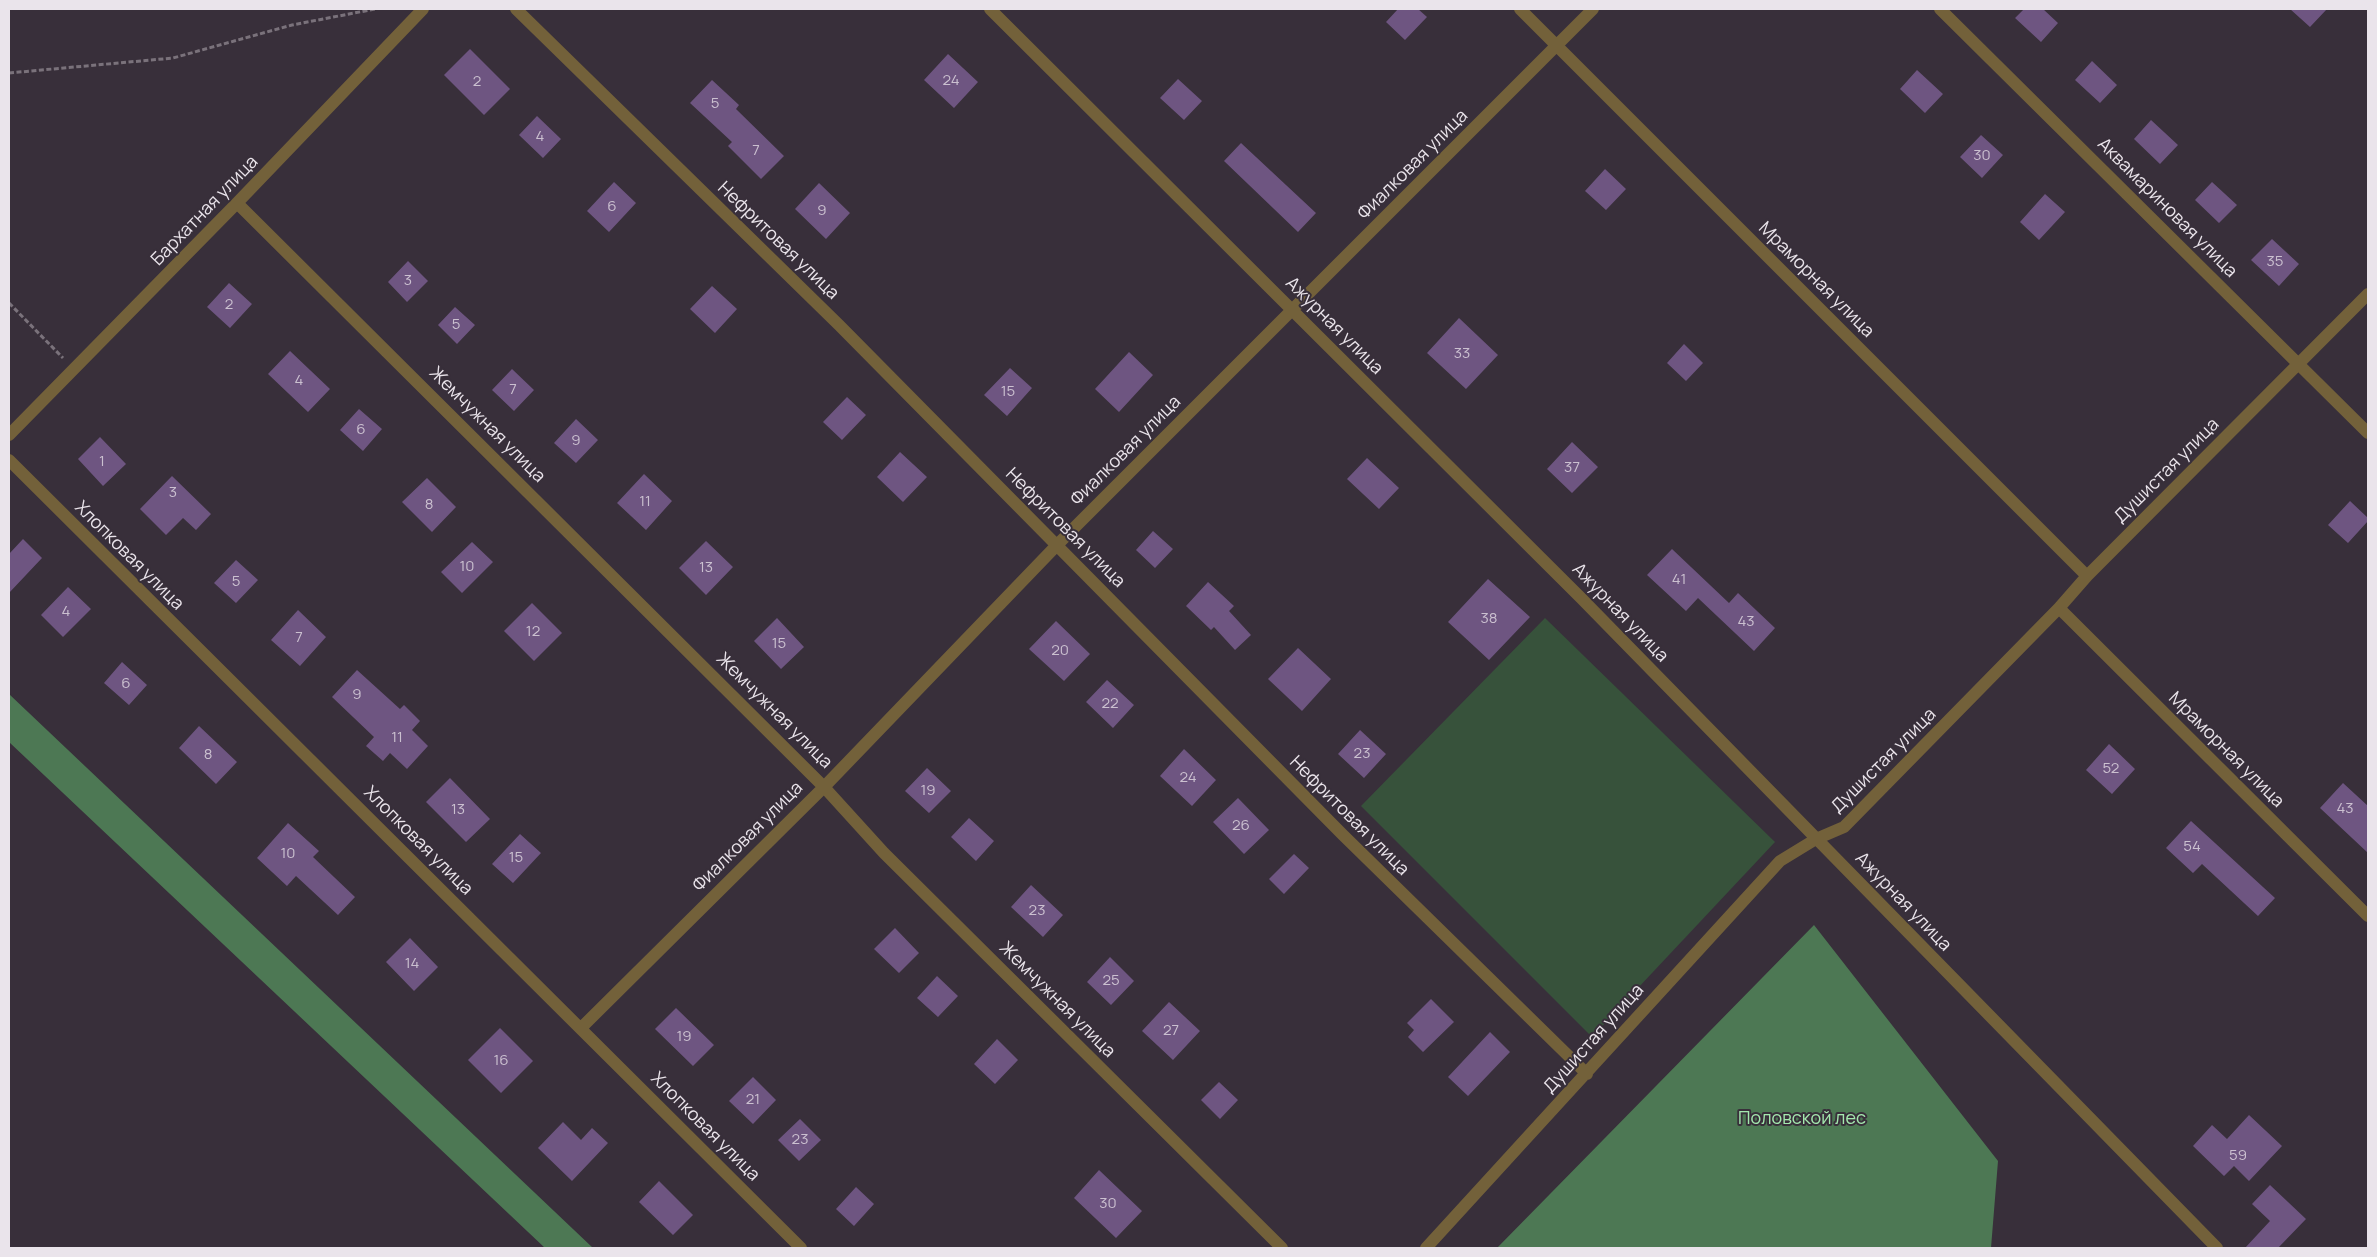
<!DOCTYPE html>
<html>
<head>
<meta charset="utf-8">
<style>
	body { margin:0 }
	#map { position:relative; width:2377px; height:1257px; overflow:hidden; background:#382f3a; font-family:Manrope,sans-serif }
	canvas { display:block }
	.frame { position:absolute; inset:0; border:10px solid #eae4eb; pointer-events:none }
</style>
</head>
<body>
<div id="map">
<canvas width="2377" height="1257"></canvas>
<div class="frame"></div>
</div>
<script>
const g = document.querySelector('canvas').getContext('2d');
g.lineJoin = 'round';
function paint(path, color) {
  g.fillStyle = color;
  g.fill(path, 'evenodd');
}
function poly(rows) {
  const path = new Path2D();
  for (const r of rows) {
    path.moveTo(r[0], r[1]);
    for (let i = 2; i < r.length; i += 2) path.lineTo(r[i], r[i + 1]);
  }
  return path;
}
function trace(path, color, width, dash) {
  g.strokeStyle = color;
  g.lineWidth = width;
  g.lineCap = dash ? 'butt' : 'round';
  g.setLineDash(dash || []);
  g.stroke(path);
}
function drawText(font, color, halo, rows, align = 'center') {
  g.font = font + ' Manrope,sans-serif';
  g.lineWidth = 4;
  g.setLineDash([]);
  g.textBaseline = 'middle';
  g.strokeStyle = halo;
  g.fillStyle = color;
  for (const [text, x, y, turn = 0] of rows) {
    g.save();
    g.translate(x, y);
    g.rotate((+turn || 0) * Math.PI / 180);
    g.textAlign = isNaN(turn) ? turn : align;
    if (halo) g.strokeText(text, 0, 0);
    g.fillText(text, 0, 0);
    g.restore();
  }
}
const green = poly([
	[1545,618,1775,842,1592,1037,1361,806]
]);
const forest = poly([
	[9,694,593,1248,545,1248,9,742],
	[1814,925,1998,1161,1991,1248,1497,1248]
]);
const building = poly([
	[1398,9,1418,9,1427,17,1405,40,1386,22],
	[2024,9,2043,9,2058,23,2041,42,2015,18],
	[2290,9,2327,9,2310,27],
	[470,49,510,89,484,115,444,75],
	[948,54,978,82,954,108,924,80],
	[2092,61,2117,85,2100,103,2075,80],
	[1917,70,1943,94,1925,113,1900,89],
	[1178,79,1202,101,1184,120,1160,98],
	[712,80,739,105,736,109,784,156,761,179,728,146,732,142,690,103],
	[537,116,561,139,543,158,519,135],
	[2151,120,2178,145,2160,164,2134,139],
	[1981,135,2003,155,1982,178,1960,157],
	[1241,143,1316,213,1298,232,1224,161],
	[1605,169,1626,189,1606,210,1585,191],
	[614,182,636,203,609,232,587,211],
	[2212,182,2237,205,2219,223,2195,200],
	[819,183,850,213,826,239,795,209],
	[2045,194,2065,212,2039,240,2020,222],
	[2272,239,2299,264,2279,286,2251,260],
	[408,261,428,281,407,302,388,282],
	[229,283,252,304,230,328,207,307],
	[712,286,737,309,715,333,690,309],
	[455,307,475,325,457,344,438,325],
	[1459,318,1498,355,1466,389,1427,353],
	[1684,344,1703,363,1686,381,1667,363],
	[290,351,330,389,308,412,268,374],
	[1129,352,1153,375,1119,412,1095,389],
	[1010,368,1032,388,1007,416,984,395],
	[512,369,534,390,514,411,492,390],
	[847,397,866,415,842,440,823,422],
	[359,409,382,429,363,451,340,430],
	[576,419,598,440,576,463,554,443],
	[100,437,126,464,103,486,78,459],
	[1572,442,1598,467,1572,493,1547,469],
	[900,452,927,477,903,502,877,477],
	[1367,458,1399,488,1379,509,1347,479],
	[644,474,672,501,646,530,617,503],
	[172,476,211,514,196,530,183,518,166,535,140,509],
	[427,478,456,507,432,532,402,502],
	[2350,501,2368,518,2368,521,2348,543,2328,525],
	[1153,531,1173,549,1155,568,1136,550],
	[23,539,42,558,9,593,9,554],
	[706,541,733,567,706,595,679,568],
	[472,542,493,562,462,593,441,572],
	[1672,549,1729,603,1738,593,1775,628,1754,651,1698,598,1686,611,1647,575],
	[236,560,258,580,236,603,214,583],
	[1488,579,1530,617,1489,660,1448,622],
	[1208,582,1234,606,1229,611,1251,635,1235,650,1214,627,1211,630,1186,606],
	[68,587,91,609,63,637,41,615],
	[532,603,562,633,534,661,504,631],
	[298,610,326,637,300,666,271,640],
	[777,618,804,647,781,669,754,641],
	[1056,621,1090,654,1064,681,1029,649],
	[1298,648,1331,679,1302,711,1268,679],
	[122,662,147,685,129,705,104,683],
	[357,670,400,709,404,705,420,721,412,730,428,746,407,769,390,753,383,761,366,746,374,737,332,697],
	[1107,680,1134,705,1113,728,1086,702],
	[199,726,237,762,216,784,179,748],
	[1360,730,1386,754,1364,778,1338,754],
	[2109,744,2135,769,2112,794,2086,770],
	[1184,749,1216,780,1192,806,1160,776],
	[927,768,951,791,929,813,905,791],
	[450,778,490,819,466,842,426,802],
	[2343,783,2368,806,2368,853,2320,808],
	[1238,798,1269,830,1244,854,1213,822],
	[969,818,994,841,976,861,951,837],
	[2191,821,2275,898,2258,916,2202,864,2193,873,2166,848],
	[288,823,319,851,313,857,355,897,338,915,296,876,287,886,257,858],
	[520,834,541,853,513,883,492,864],
	[1294,854,1309,868,1284,894,1269,879],
	[1031,885,1063,915,1043,937,1011,907],
	[895,928,919,953,899,973,874,949],
	[410,938,438,967,414,991,386,962],
	[1110,957,1134,981,1111,1005,1087,982],
	[937,976,958,996,938,1017,917,998],
	[1431,999,1454,1022,1423,1052,1408,1037,1414,1030,1407,1023],
	[1169,1002,1200,1031,1173,1060,1142,1031],
	[676,1008,714,1045,693,1066,655,1029],
	[500,1028,533,1061,501,1093,468,1060],
	[1490,1032,1510,1052,1468,1096,1448,1077],
	[997,1039,1018,1060,995,1084,974,1064],
	[753,1077,776,1100,753,1124,729,1101],
	[1219,1082,1238,1100,1220,1119,1201,1100],
	[2249,1115,2282,1146,2249,1181,2234,1166,2224,1176,2193,1146,2212,1125,2227,1139],
	[800,1119,821,1140,799,1161,778,1140],
	[563,1122,581,1140,592,1128,608,1143,572,1181,538,1148],
	[1099,1170,1142,1211,1116,1238,1074,1198],
	[659,1181,693,1215,673,1235,639,1202],
	[2270,1185,2306,1219,2278,1248,2245,1248,2270,1221,2252,1204],
	[856,1187,874,1204,854,1226,836,1209]
]);
const path = poly([
	[9,73,173,58,292,25,375,9],
	[9,303,63,358]
]);
const minor = poly([
	[516,9,839,325,1343,835,1587,1074],
	[990,9,1582,599,2217,1248],
	[1520,9,2087,576],
	[1940,9,2368,433],
	[237,203,824,787,884,853,1282,1248],
	[9,435,237,203,423,9],
	[9,460,801,1248],
	[2059,608,2368,916],
	[581,1028,824,787,1057,545,1593,9],
	[1426,1248,1780,861,1816,839,1844,827,2059,608,2087,576,2368,294]
]);
const numberNames = [
	["24",951,81],
	["2",477,82],
	["5",715,104],
	["4",540,137],
	["7",756,151],
	["30",1982,156],
	["6",612,207],
	["9",822,211],
	["35",2275,262],
	["3",408,281],
	["2",229,305],
	["5",456,325],
	["33",1462,354],
	["4",299,381],
	["7",513,390],
	["15",1008,392],
	["6",361,430],
	["9",576,441],
	["1",102,462],
	["37",1572,468],
	["3",173,493],
	["11",645,502],
	["8",429,505],
	["10",467,567],
	["13",706,568],
	["41",1679,580],
	["5",236,582],
	["4",66,612],
	["38",1489,619],
	["43",1746,622],
	["12",533,632],
	["7",299,638],
	["15",779,644],
	["20",1060,651],
	["6",126,684],
	["9",357,695],
	["22",1110,704],
	["11",397,738],
	["23",1362,754],
	["8",208,755],
	["52",2111,769],
	["24",1188,778],
	["19",928,791],
	["43",2345,809],
	["13",458,810],
	["26",1241,826],
	["54",2192,847],
	["10",288,854],
	["15",516,858],
	["23",1037,911],
	["14",412,964],
	["25",1111,981],
	["27",1171,1031],
	["19",684,1037],
	["16",501,1061],
	["21",753,1100],
	["23",800,1140],
	["59",2238,1156],
	["30",1108,1204]
];
const streetNames = [
	["Фиалковая улица",1413,165,-45],
	["Аквамариновая улица",2167,208,45],
	["Бархатная улица",205,211,-46],
	["Нефритовая улица",778,241,44],
	["Мраморная улица",1816,280,45],
	["Ажурная улица",1334,326,45],
	["Жемчужная улица",487,425,45],
	["Фиалковая улица",1126,451,-45],
	["Душистая улица",2167,471,-45],
	["Нефритовая улица",1065,528,45],
	["Хлопковая улица",129,556,45],
	["Ажурная улица",1620,613,46],
	["Жемчужная улица",774,711,45],
	["Мраморная улица",2226,750,45],
	["Душистая улица",1884,761,-45],
	["Нефритовая улица",1349,816,45],
	["Фиалковая улица",748,837,-45],
	["Хлопковая улица",418,841,45],
	["Ажурная улица",1903,902,46],
	["Жемчужная улица",1057,1000,45],
	["Душистая улица",1594,1039,-48],
	["Хлопковая улица",705,1127,45]
];
const parkNames = [
	["Половской лес",1802,1119]
];
paint(green, '#37523b');
paint(forest, '#4d7854');
paint(building, '#6e5581');
trace(path, '#7a727b', 3, [5, 2.5]);
trace(minor, '#73613a', 12);
drawText('15px', '#cbc0d0', null, numberNames);
drawText('18px', '#eae4eb', '#382f3a', streetNames);
drawText('18px', '#a4e8ae', '#382f3a', parkNames);
</script>
</body>
</html>
